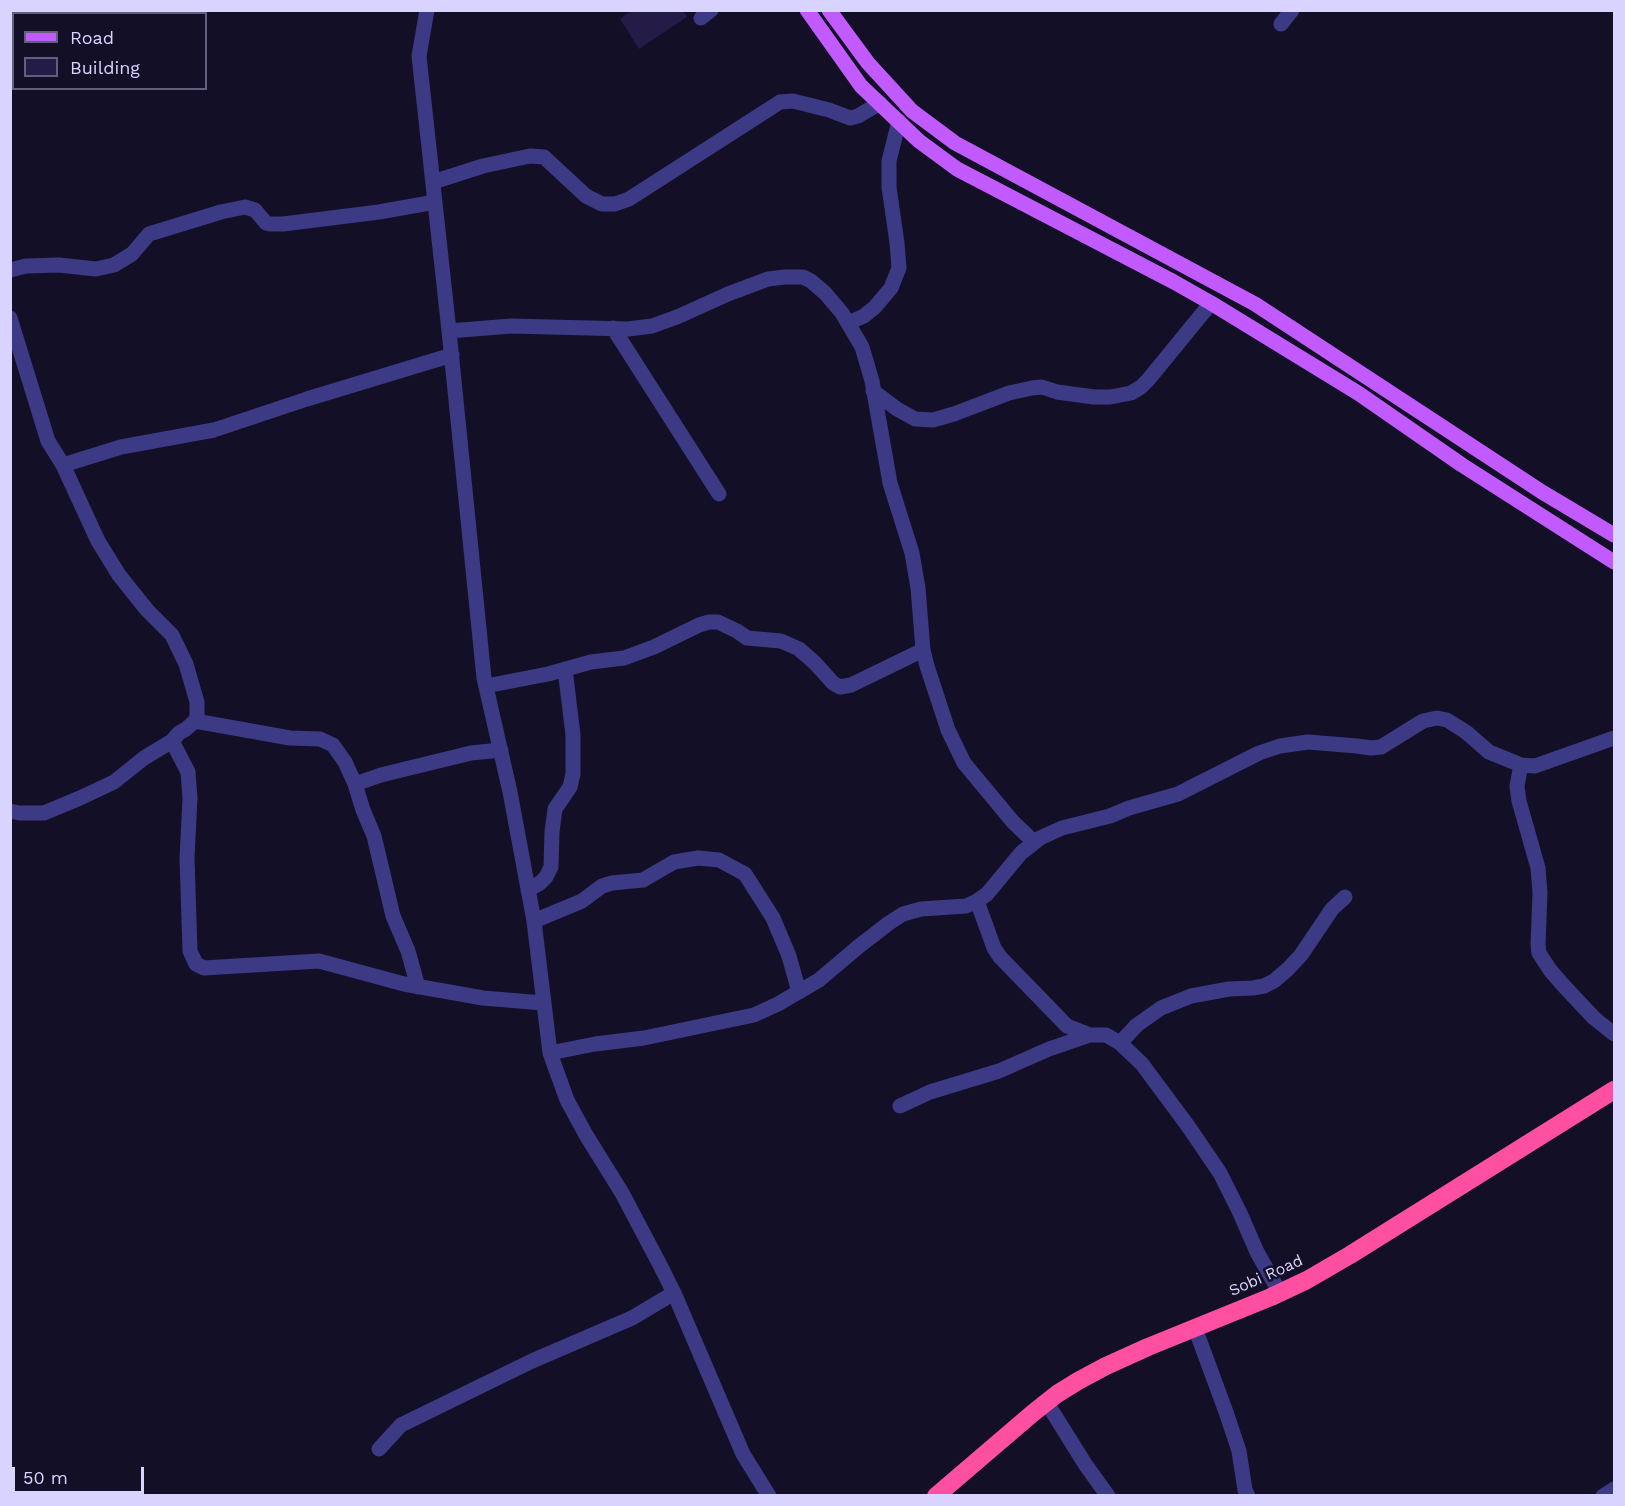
<!DOCTYPE html>
<html>
<head>
<meta charset="utf-8">
<style>
	body { margin:0 }
	#map { position:relative; width:1625px; height:1506px; overflow:hidden; background:#130f26; font-family:"Work Sans",sans-serif }
	canvas { display:block }
	.frame { position:absolute; inset:0; border:12px solid #d9d4ff; pointer-events:none }
	.legend { position:absolute; left:12px; top:12px; width:195px; height:78px; box-sizing:border-box; background:#130f26; border:2px solid #625e7d; margin:0; padding:8px 10px; list-style:none; font-size:18px; color:#d9d4ff }
	.legend li { display:flex; align-items:center; gap:12px; height:30px }
	.legend b { width:30px; border:2px solid #625e7d }
	.scale { position:absolute; left:12px; top:1467px; width:132px; height:27px; box-sizing:border-box; border:3px solid #d9d4ff; border-top:0; padding-left:8px; font-size:18px; line-height:21px; white-space:nowrap; color:#d9d4ff; -webkit-text-stroke:4px #130f26; paint-order:stroke }
</style>
</head>
<body>
<div id="map">
<canvas width="1625" height="1506"></canvas>
<div class="frame"></div>
<ul class="legend">
<li><b style="height:8px;background:#c25bff"></b>Road</li>
<li><b style="height:16px;background:#241b47"></b>Building</li>
</ul>
<div class="scale">50 m</div>
</div>
<script>
const g = document.querySelector('canvas').getContext('2d');
g.lineJoin = 'round';
function paint(path, color) {
  g.fillStyle = color;
  g.fill(path, 'evenodd');
}
function poly(rows) {
  const path = new Path2D();
  for (const r of rows) {
    path.moveTo(r[0], r[1]);
    for (let i = 2; i < r.length; i += 2) path.lineTo(r[i], r[i + 1]);
  }
  return path;
}
function trace(path, color, width, dash) {
  g.strokeStyle = color;
  g.lineWidth = width;
  g.lineCap = dash ? 'butt' : 'round';
  g.setLineDash(dash || []);
  g.stroke(path);
}
function drawText(font, color, halo, rows, align = 'center') {
  g.font = font + ' "Work Sans",sans-serif';
  g.lineWidth = 5;
  g.setLineDash([]);
  g.textBaseline = 'middle';
  g.strokeStyle = halo;
  g.fillStyle = color;
  for (const [text, x, y, turn = 0] of rows) {
    g.save();
    g.translate(x, y);
    g.rotate((+turn || 0) * Math.PI / 180);
    g.textAlign = isNaN(turn) ? turn : align;
    if (halo) g.strokeText(text, 0, 0);
    g.fillText(text, 0, 0);
    g.restore();
  }
}
const building = poly([
	[632,10,683,10,687,17,639,49,620,19]
]);
const minor = poly([
	[427,10,419,56,449,331,484,678,510,792,534,921,550,1053,567,1100,586,1135,622,1193,660,1265,674,1293,743,1454,769,1496],
	[701,18,711,10],
	[1281,24,1292,10],
	[433,182,483,166,530,156,544,157,586,196,602,204,615,204,629,199,780,102,793,101,829,110,850,118,858,116,880,103],
	[10,270,26,266,59,265,96,269,114,265,132,254,149,234,221,212,245,207,255,210,266,223,270,224,283,224,379,212,435,202],
	[10,318,48,441,63,465,98,541,119,575,147,610,172,635,186,664,197,702,197,716,195,721,186,729,179,733,172,741,144,758,114,782,80,798,44,813,19,813,10,811],
	[848,323,864,316,875,307,891,288,899,268,897,243,889,187,889,161,899,121],
	[613,328,719,494],
	[449,331,511,326,628,329,652,326,677,317,728,294,768,279,785,277,803,277,811,281,825,293,842,313,862,347,872,381,890,483,912,553,918,588,923,650,927,666,948,730,964,763,1013,822,1034,842],
	[873,391,897,409,915,419,933,420,954,414,1009,393,1032,388,1042,387,1057,392,1094,397,1110,397,1131,393,1141,387,1148,380,1211,303],
	[63,465,121,447,214,430,307,399,452,355],
	[486,686,548,674,591,662,624,658,654,647,699,625,709,622,718,622,737,631,747,638,781,641,799,649,815,663,833,683,840,687,851,685,923,650],
	[195,721,290,738,320,739,333,745,345,762,355,784,363,810,374,836,393,916,408,951,418,987],
	[172,741,188,772,190,798,187,858,190,951,196,964,204,968,319,961,404,984,483,998,543,1003],
	[1521,765,1517,786,1519,801,1538,868,1540,893,1538,945,1539,953,1550,970,1563,985,1594,1018,1614,1034],
	[355,784,381,775,471,753,501,750],
	[528,890,540,883,546,877,551,867,552,832,555,809,570,787,573,774,573,735,565,669],
	[977,901,994,948,1000,957,1067,1026,1090,1035],
	[534,921,582,901,602,886,612,883,643,880,674,862,698,858,719,860,745,874,773,918,789,956,799,992],
	[1120,1043,1137,1025,1161,1008,1191,996,1229,989,1253,988,1264,986,1274,981,1288,969,1301,955,1332,909,1345,897],
	[550,1053,595,1044,644,1038,754,1015,778,1004,819,980,858,947,889,923,903,914,921,909,966,906,977,901,987,894,1021,853,1040,838,1062,828,1110,816,1129,808,1178,794,1259,753,1280,746,1308,742,1357,746,1371,748,1381,747,1423,721,1437,718,1447,720,1466,732,1489,752,1521,765,1535,766,1614,738],
	[900,1106,930,1092,999,1071,1049,1049,1090,1035,1106,1035,1120,1043,1142,1064,1188,1126,1220,1173,1240,1213,1257,1252,1280,1293],
	[1195,1328,1226,1412,1239,1451,1245,1490,1248,1496],
	[1047,1403,1085,1464,1108,1496],
	[379,1449,401,1425,532,1361,632,1318,674,1293],
	[1603,1496,1614,1489]
]);
const major = poly([
	[807,10,861,86,919,141,957,169,1174,282,1211,303,1358,393,1462,465,1614,562],
	[829,10,868,63,912,111,955,143,1255,304,1542,492,1614,535]
]);
const highway = poly([
	[936,1496,1033,1413,1057,1394,1078,1381,1106,1366,1148,1347,1271,1297,1307,1280,1350,1255,1614,1090]
]);
const streetNames = [
	["Sobi Road",1266,1276,-24]
];
paint(building, '#241b47');
trace(minor, '#3d3a85', 15);
trace(major, '#c25bff', 15);
trace(highway, '#ff4fa3', 18);
drawText('16px', '#d9d4ff', '#130f26', streetNames);
</script>
</body>
</html>
